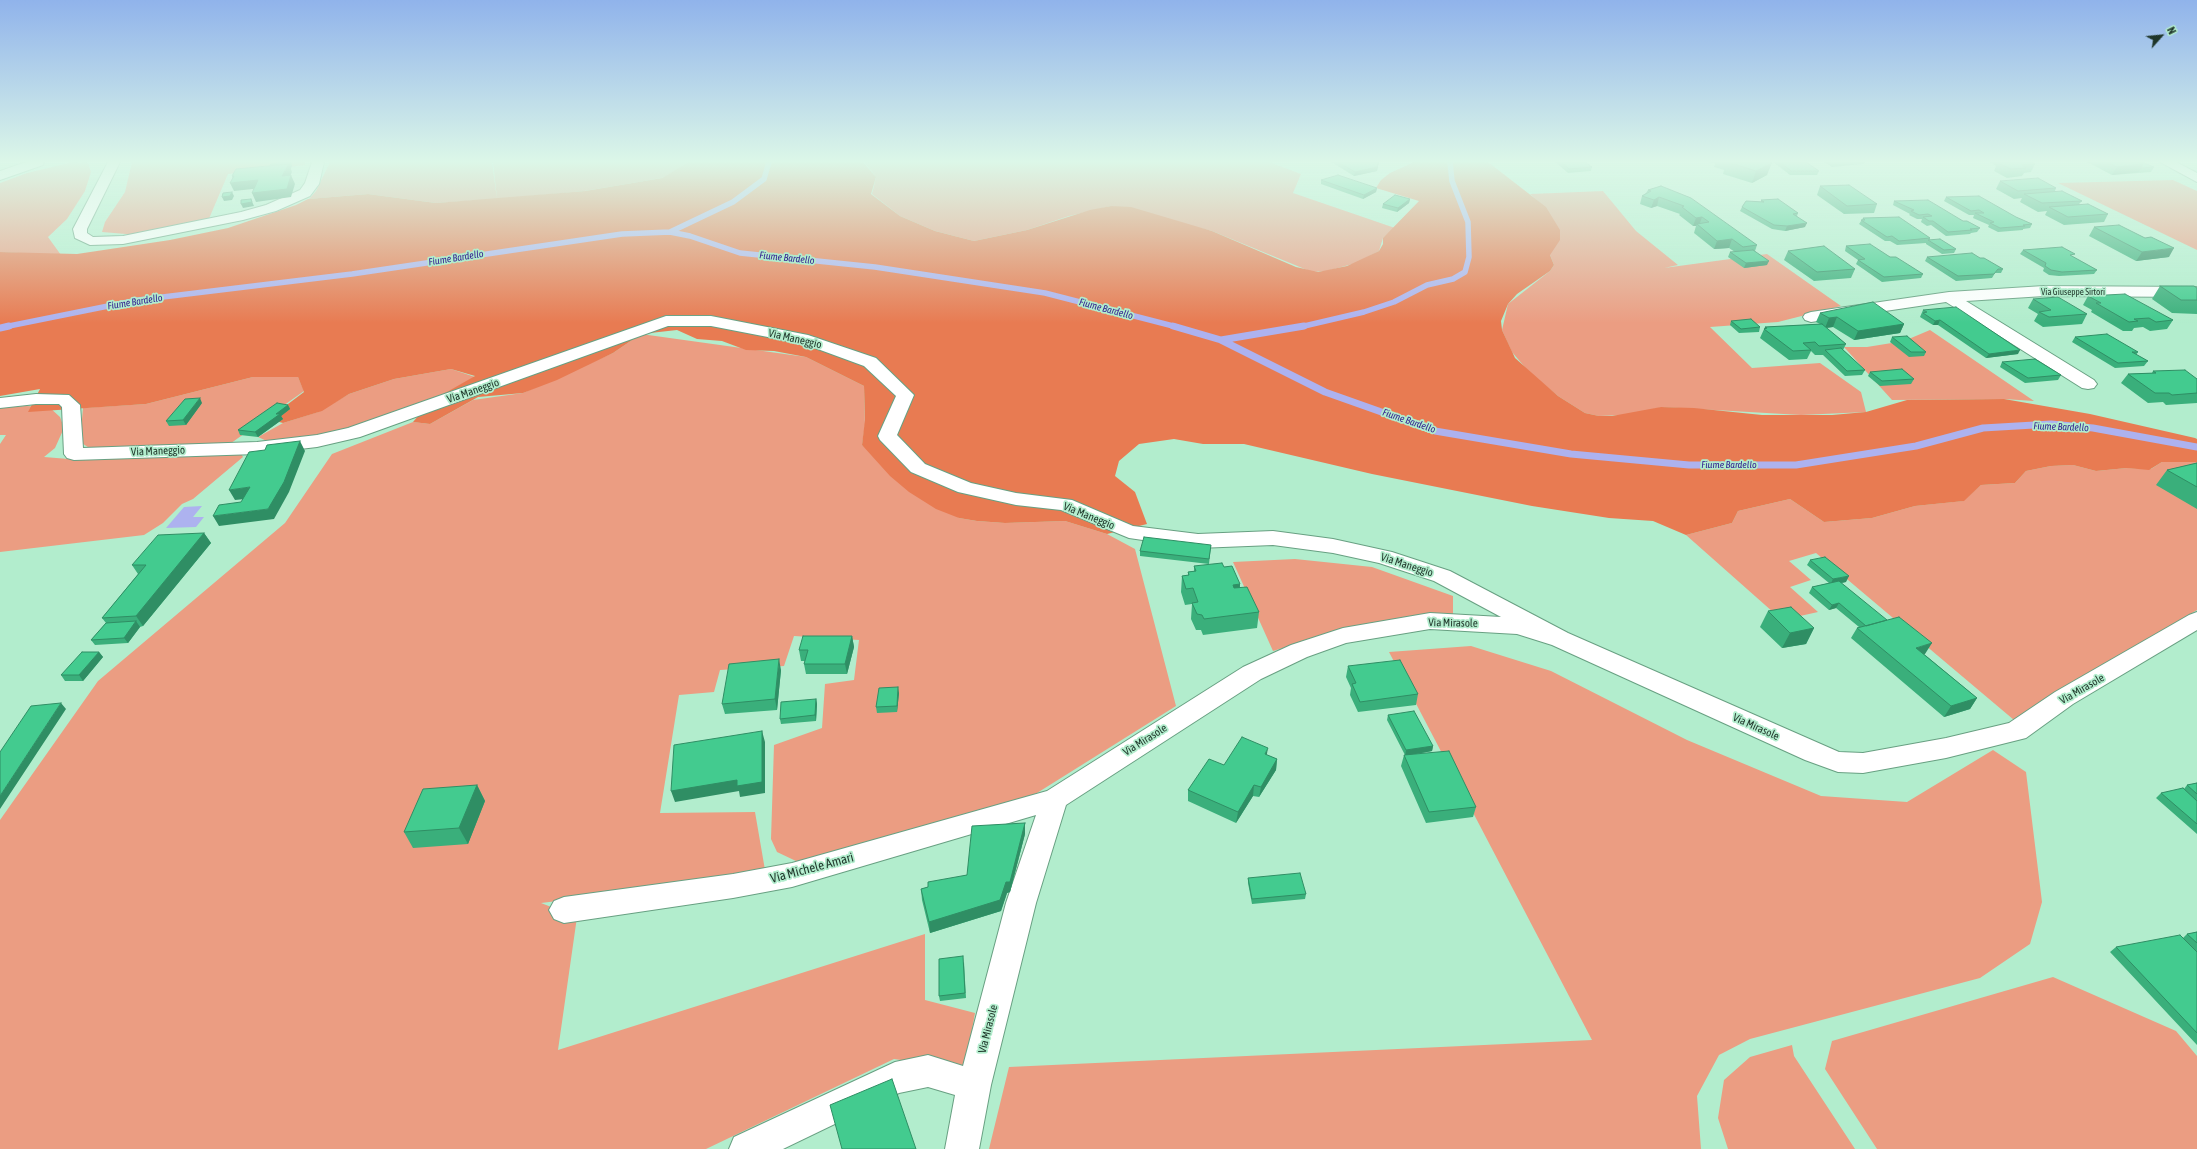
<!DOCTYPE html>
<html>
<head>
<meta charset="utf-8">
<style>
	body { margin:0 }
	#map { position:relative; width:2197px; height:1149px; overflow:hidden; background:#b2edcd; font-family:"Asap Condensed",sans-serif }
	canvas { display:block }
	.north { position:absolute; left:2141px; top:16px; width:40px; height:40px; -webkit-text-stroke:3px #b2edcd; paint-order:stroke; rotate:63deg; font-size:11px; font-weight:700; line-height:16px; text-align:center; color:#1f362a }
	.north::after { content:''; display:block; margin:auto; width:14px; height:18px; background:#1f362a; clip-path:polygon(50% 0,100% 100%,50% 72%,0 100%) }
</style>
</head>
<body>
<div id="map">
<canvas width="2197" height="1149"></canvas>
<div class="north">N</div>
</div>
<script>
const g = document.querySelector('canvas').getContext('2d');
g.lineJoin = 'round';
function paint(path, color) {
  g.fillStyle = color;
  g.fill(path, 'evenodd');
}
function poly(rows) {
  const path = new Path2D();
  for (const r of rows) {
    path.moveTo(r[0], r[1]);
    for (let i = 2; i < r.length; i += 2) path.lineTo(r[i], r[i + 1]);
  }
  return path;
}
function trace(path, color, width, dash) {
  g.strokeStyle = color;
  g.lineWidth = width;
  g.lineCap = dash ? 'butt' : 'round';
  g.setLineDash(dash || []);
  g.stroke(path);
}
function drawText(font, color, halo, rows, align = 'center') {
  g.font = font + ' "Asap Condensed",sans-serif';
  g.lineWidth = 3.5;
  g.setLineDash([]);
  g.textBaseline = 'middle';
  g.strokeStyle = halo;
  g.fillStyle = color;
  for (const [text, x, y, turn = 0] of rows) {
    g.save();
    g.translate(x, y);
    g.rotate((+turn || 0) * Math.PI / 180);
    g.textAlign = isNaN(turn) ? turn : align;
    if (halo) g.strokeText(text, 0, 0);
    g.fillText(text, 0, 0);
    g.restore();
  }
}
const green = poly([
	[73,162,88,163,91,172,85,191,67,219,48,237,61,255,0,252,0,183,27,173],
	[132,162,305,162,305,165,228,174,208,221,138,235,102,232,105,222,125,192],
	[330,162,492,162,497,199,493,162,687,162,688,164,662,178,585,191,497,199,436,203,368,194,309,199,316,191],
	[870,162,1269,162,1301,174,1293,193,1395,228,1383,238,1379,251,1356,263,1327,271,1312,272,1212,231,1111,206,1069,216,1027,230,974,241,935,231,900,216,872,194,876,177,865,163],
	[2173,180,2197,191,2197,250,2058,183],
	[1603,191,1636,231,1678,265,1664,268,1767,254,1841,306,1778,322,1710,327,1752,368,1820,363,1861,392,1866,412,1801,415,1663,407,1626,415,1599,416,1585,413,1558,396,1529,372,1512,352,1502,330,1508,304,1550,271,1554,265,1550,255,1541,204,1530,194],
	[1930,330,2034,401,2004,399,1892,400,1844,347,1867,347,1904,341],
	[641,334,806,357,864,386,865,425,862,445,959,518,977,521,1005,523,1065,521,1107,534,1135,549,1176,706,1037,793,976,817,816,860,796,861,777,852,771,839,774,745,822,728,825,684,854,680,859,640,794,636,784,666,720,670,714,692,679,695,660,813,755,812,765,870,738,879,541,903,577,917,558,1050,925,934,925,1000,975,1013,965,1069,894,1059,706,1149,0,1149,0,820,98,681,285,523,332,454,413,422,430,424,473,400,523,393,613,353],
	[451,369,475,377,431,401,329,435,269,442,258,437,283,423,318,412,349,394,394,379],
	[280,376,298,377,304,391,227,446,91,449,80,442,83,408,146,404,253,377],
	[25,406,49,407,60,417,64,428,55,448,44,457,81,460,240,452,243,457,193,499,182,504,163,523,144,535,0,552,0,444,6,435,0,435,0,408],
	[2162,462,2197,462,2197,610,2014,720,1816,553,1789,561,1811,580,1790,587,1818,612,1782,620,1686,535,1732,523,1738,511,1790,499,1824,522,1872,518,1915,506,1963,501,1981,485,2015,483,2026,471,2051,466,2073,465,2096,471,2127,468,2151,469],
	[1295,559,1372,567,1453,596,1453,614,1423,616,1335,632,1273,651,1233,562],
	[1471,646,1551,671,1687,740,1821,796,1907,802,1993,750,2026,772,2042,902,2030,944,1980,978,1750,1039,1719,1055,1697,1096,1701,1149,989,1149,1009,1067,1592,1040,1389,652],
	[2053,977,2176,1031,2197,1056,2197,1149,1877,1149,1825,1069,1832,1041],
	[1792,1045,1794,1056,1855,1149,1728,1149,1718,1118,1724,1080,1750,1057]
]);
const forest = poly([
	[689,162,863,162,876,177,871,194,900,216,935,231,974,241,1027,230,1090,210,1111,206,1131,207,1212,231,1296,267,1318,272,1347,266,1379,251,1383,244,1383,238,1419,201,1376,188,1381,180,1390,173,1414,162,1488,162,1546,207,1560,230,1560,240,1550,255,1554,265,1550,271,1517,294,1508,304,1501,321,1502,330,1515,358,1558,396,1585,413,1599,416,1612,416,1661,407,1694,408,1762,415,1832,415,1866,412,1907,400,2004,399,2090,414,2195,438,2197,439,2197,462,2162,462,2149,470,2127,468,2096,471,2073,465,2051,466,2026,471,2015,483,1981,485,1964,501,1915,506,1872,518,1824,522,1790,499,1738,511,1732,523,1686,535,1653,521,1609,518,1532,506,1372,474,1244,444,1203,444,1174,439,1139,444,1119,461,1115,476,1135,492,1147,524,1107,534,1065,521,1005,523,977,521,959,518,936,509,909,492,890,476,862,445,865,420,864,386,806,357,774,351,746,350,722,341,697,339,677,330,641,334,613,353,557,380,523,393,478,397,430,424,413,422,431,401,475,376,451,369,394,379,349,394,322,411,283,423,268,419,304,392,298,377,253,377,146,404,28,412,40,389,0,396,0,252,77,254,170,240,228,228,296,205,308,199,368,194,436,203,585,191,662,178]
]);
const water = poly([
	[202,506,193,517,204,517,196,527,166,528,184,507]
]);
const streamFar1 = poly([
	[670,232,733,202,764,179,769,162],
	[4,327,138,300,352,274,622,234,670,232,690,236,740,253,875,267,1045,293,1177,327],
	[1300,327,1364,312,1394,302,1427,285,1453,279,1465,272,1469,257,1468,222,1452,181,1450,162]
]);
const stream = poly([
	[1173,326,1221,340,1325,392,1435,431,1571,454,1689,465,1796,465,1916,446,1983,428,2051,424,2093,428,2197,447],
	[0,328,9,326],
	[1221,340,1304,326]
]);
const minor = poly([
	[2044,286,2197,287,2197,297,2044,296,1966,301,2094,380,2097,384,2094,388,2088,389,2082,388,1946,302,1811,322,1805,320,1803,317,1805,314,1811,312,1949,292,2044,286],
	[666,316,711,316,808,335,876,358,914,395,897,435,925,464,971,483,1016,493,1072,500,1133,526,1198,534,1273,531,1333,539,1392,552,1450,571,1568,633,1839,752,1863,753,1946,738,2009,723,2055,692,2189,615,2197,612,2197,630,2073,704,2026,738,1946,758,1863,773,1838,772,1805,760,1552,645,1517,634,1430,629,1346,643,1307,657,1261,679,1066,805,1036,903,991,1085,979,1149,945,1149,955,1095,928,1087,899,1093,783,1149,729,1149,734,1137,895,1062,928,1055,963,1066,1006,903,1036,815,792,887,733,898,564,923,554,919,549,910,554,901,564,897,733,874,792,863,1047,791,1243,667,1291,645,1343,628,1430,613,1501,617,1434,581,1379,563,1333,553,1273,545,1198,548,1129,538,1061,510,1016,505,958,492,911,472,880,440,878,436,896,396,864,366,804,344,711,326,668,326,360,437,317,447,257,454,74,460,67,458,64,454,62,407,59,404,36,404,0,408,0,398,36,394,69,395,80,405,83,448,257,442,317,435,348,428,666,316]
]);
const tertiary = poly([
	[26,162,44,162,43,165,0,180,0,171,26,162],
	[108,162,120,162,87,229,87,233,93,237,123,236,241,212,266,205,300,190,305,183,312,162,324,162,319,184,310,196,276,211,243,220,123,244,90,245,75,238,73,229,108,162],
	[2160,162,2176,162,2197,173,2197,182,2160,162]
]);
const wall = poly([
	[1331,162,1379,162,1377,171,1354,176],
	[1555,162,1585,162,1592,167,1591,171,1568,173],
	[1709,162,1767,162,1767,175,1752,183,1723,174,1724,170,1714,167,1715,164],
	[1773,162,1806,162,1819,171,1817,175,1790,175],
	[1824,162,1865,162,1864,164,1832,167],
	[1990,162,2031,162,2035,164,2031,172,2024,173,2022,176,2007,178,1994,171,1996,166],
	[2087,162,2142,162,2154,167,2151,172,2112,175],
	[1321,180,1377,188,1376,192,1363,199,1321,184],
	[2000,181,2056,188,2055,191,2082,201,2079,204,2108,214,2104,222,2064,225,2045,215,2047,211,2038,212,2020,202,2022,198,2014,199,1996,189],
	[1661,186,1757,245,1755,251,1767,265,1744,268,1728,257,1730,252,1735,252,1729,248,1714,249,1694,233,1696,226,1693,226,1679,215,1680,214,1657,206,1651,208,1640,204,1642,196,1646,193,1648,190],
	[1820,186,1877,204,1874,213,1844,214,1817,195],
	[1946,197,2016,217,2032,224,2030,228,2023,229,2023,230,1998,232,1988,227,1989,225,1973,218,1974,215,1969,215,1944,201],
	[1410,199,1409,203,1397,212,1382,208,1383,204],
	[1761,200,1798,213,1797,216,1805,227,1785,231,1772,229,1740,211,1742,207,1761,202],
	[1894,201,1963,221,1980,228,1977,232,1971,233,1970,234,1946,236,1931,225,1927,226,1921,222,1922,219,1917,219,1909,215,1910,214,1893,205],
	[1863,218,1930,238,1930,240,1956,249,1954,253,1942,254,1926,244,1926,243,1897,245,1890,241,1885,241,1859,224],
	[2094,227,2169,257,2136,261,2089,236],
	[1846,246,1890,257,1923,274,1921,278,1882,282,1856,264,1858,260,1845,251],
	[2023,250,2073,257,2097,270,2094,274,2059,276,2049,275,2043,271,2044,268,2020,254],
	[1788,251,1855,269,1851,278,1814,281,1784,260],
	[1927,257,1980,258,2003,269,2001,273,1995,273,1992,278,1956,281,1925,261],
	[2160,286,2197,288,2197,314,2172,313,2152,299],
	[2088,296,2173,320,2167,329,2150,331,2143,327,2134,328,2132,331,2123,331,2091,312,2092,310,2083,305],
	[2033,299,2087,314,2082,324,2043,327,2034,321,2038,314,2028,308],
	[1923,310,2018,354,1986,358,1938,325,1933,325,1920,317],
	[1820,313,1904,324,1900,333,1854,340,1833,327,1826,328,1846,344,1843,350,1865,370,1862,375,1845,376,1823,355,1815,355,1811,351,1807,359,1789,360,1760,338,1765,327,1820,324,1816,322],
	[1731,321,1760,327,1759,332,1739,333,1730,325],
	[1892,337,1926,352,1924,356,1909,357,1890,342],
	[2075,337,2138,352,2136,355,2148,361,2144,366,2115,368,2072,342],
	[2002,362,2061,375,2058,380,2025,383,2000,367],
	[2153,371,2197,379,2197,403,2166,405,2163,402,2148,403,2121,383,2128,374,2152,373],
	[1870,372,1914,379,1911,384,1880,386,1868,376],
	[202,403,186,425,169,426,166,421],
	[288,405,290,409,281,416,283,419,258,437,240,435,238,430],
	[2197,463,2197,509,2156,485,2167,470],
	[204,533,211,543,143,626,140,627,128,643,95,645,91,640,106,623,102,618,138,574,132,565],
	[1211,545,1209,564,1140,556,1140,551],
	[1810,560,1846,582,1841,583,1925,654,1924,654,1977,698,1970,709,1944,717,1851,638,1857,628,1859,627,1836,608,1829,610,1809,593,1812,587,1829,583,1807,565],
	[1194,566,1224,567,1240,584,1240,588,1259,612,1257,628,1203,635,1201,630,1196,630,1191,619,1192,604,1185,605,1181,592,1182,576,1188,575,1188,572,1194,571],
	[1768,611,1814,628,1806,644,1782,648,1760,627],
	[852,636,854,647,847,674,806,674,804,664,805,661,801,661,799,650],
	[99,652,103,657,83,681,65,681,61,675],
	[1348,666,1418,694,1416,705,1358,712,1350,695,1351,688,1346,677],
	[781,670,777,710,725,714,722,704],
	[899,693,897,712,877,713,876,707],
	[816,699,817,704,816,721,781,724,780,719],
	[1388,715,1433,746,1432,751,1412,755,1476,807,1473,817,1426,823,1401,766,1404,755,1405,755,1387,720],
	[1267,755,1277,759,1276,770,1259,797,1253,796,1236,823,1188,801,1188,790,1224,765],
	[2197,783,2197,834,2156,798,2161,793,2184,789,2187,785],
	[477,785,485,801,468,844,413,848,404,832],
	[1025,834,1010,892,1007,893,1001,911,930,933,922,900,921,889,967,875],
	[1248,878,1306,894,1305,899,1252,904,1248,883],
	[2197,932,2197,1045,2110,952,2116,947,2183,938,2187,934],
	[964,962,966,998,940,1001,939,996]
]);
const shadedWall = poly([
	[290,162,291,162,292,165,291,169,292,172,286,185,282,176,289,164],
	[1379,162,1377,171,1354,176,1355,172],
	[1772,163,1767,175,1752,183,1756,171],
	[2143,164,2139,172,2112,175,2117,167],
	[291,175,295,184,291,197,256,202,252,193],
	[232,176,234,176,258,180,262,188,234,191,230,183,234,183],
	[1377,188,1376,192,1363,199,1364,195],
	[232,192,234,196,232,200,224,201,222,197],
	[1659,197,1657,206,1651,208,1654,200],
	[251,199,254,206,243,208,241,204],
	[1410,199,1409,203,1397,212,1398,208],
	[1702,217,1699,226,1697,224,1696,226,1693,226,1696,218],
	[1807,223,1805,227,1785,231,1787,226],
	[1732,239,1729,248,1714,249,1717,241],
	[2174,248,2169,257,2136,261,2142,252],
	[1769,261,1767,265,1744,268,1746,263],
	[1837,317,1833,327,1825,328,1829,318],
	[1940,320,1938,325,1933,325,1935,321],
	[1904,324,1900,333,1854,340,1858,331],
	[2020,350,2018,354,1986,358,1989,354],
	[200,398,202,403,186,425,183,420],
	[288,405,290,409,281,416,283,419,258,437,255,432,276,414],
	[300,441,305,451,289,492,274,519,219,526,213,516,268,509],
	[250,487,255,498,235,500,229,490],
	[204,533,211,543,143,626,136,616],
	[1849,576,1846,582,1830,585,1833,579],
	[1240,584,1238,600,1233,585],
	[1839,603,1836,608,1829,610,1832,605],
	[136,621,140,627,128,643,124,638],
	[1814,628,1806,644,1782,648,1790,633],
	[852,636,854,647,847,674,845,664],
	[1932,643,1925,654,1909,658,1916,648],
	[99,652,103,657,83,681,79,675],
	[779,659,781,670,777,710,775,699],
	[898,687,899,693,897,712,897,706],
	[1977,698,1970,709,1944,717,1951,706],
	[816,699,817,704,816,721,815,715],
	[61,703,66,709,0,809,0,796],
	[762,731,765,742,765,793,740,797,739,791,675,802,671,791],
	[1433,746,1432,751,1405,756,1406,750],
	[1268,748,1266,759,1265,754],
	[1277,759,1276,770,1259,797,1261,787],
	[477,785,485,801,468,844,459,828],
	[1254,785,1253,796,1236,823,1238,812],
	[1025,823,1025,834,1010,892,1007,893,1001,911,930,933,929,922]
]);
const building = poly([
	[283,162,290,162,289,165,289,164,270,165,271,164,283,162],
	[1338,162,1378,162,1377,167,1355,172,1338,162],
	[1561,162,1585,162,1592,167,1569,169,1561,162],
	[1727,162,1767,162,1772,163,1756,171,1727,162],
	[1780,162,1806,162,1819,171,1791,171,1780,162],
	[2007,162,2031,162,2035,164,2022,165,2026,168,2011,169,1998,163,2007,162],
	[2106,162,2137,162,2143,164,2117,167,2106,162],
	[2137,162,2142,162,2154,167,2141,168,2143,164,2137,162],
	[289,164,282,176,291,175,287,189,252,193,258,180,230,183,234,176,232,176,236,169,289,164],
	[1338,175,1377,188,1364,195,1321,180,1338,175],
	[2038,178,2056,188,2018,191,2000,181,2038,178],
	[1849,185,1877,204,1847,206,1820,186,1849,185],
	[1661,186,1691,198,1757,245,1743,247,1732,239,1717,241,1697,224,1709,222,1702,217,1696,218,1682,207,1684,206,1659,197,1654,200,1642,196,1651,191,1648,190,1661,186],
	[2062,191,2082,201,2042,203,2024,194,2062,191],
	[232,192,230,196,222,197,223,193,232,192],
	[1395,195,1410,199,1398,208,1383,204,1395,195],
	[1979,196,2016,217,2032,224,2023,225,2025,226,2000,228,1990,223,1994,222,1975,213,1984,213,1979,210,1971,211,1946,197,1979,196],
	[251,199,252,202,241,204,241,200,251,199],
	[1778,199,1798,213,1793,214,1807,223,1787,226,1774,225,1742,207,1746,201,1764,202,1761,200,1778,199],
	[1928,200,1963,221,1967,221,1980,228,1970,229,1972,230,1948,232,1933,221,1929,221,1923,217,1932,216,1928,214,1919,215,1911,211,1914,210,1894,201,1928,200],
	[2088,204,2108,214,2068,217,2049,207,2088,204],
	[1899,217,1930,238,1899,241,1892,236,1887,237,1861,220,1865,220,1863,218,1899,217],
	[2119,225,2145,238,2151,237,2174,248,2142,252,2094,227,2119,225],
	[1940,239,1956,249,1944,250,1928,240,1940,239],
	[1870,244,1890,257,1896,257,1923,274,1884,277,1858,260,1865,259,1846,246,1870,244],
	[1824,246,1855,269,1817,272,1788,251,1824,246],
	[2062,247,2075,254,2070,255,2097,270,2062,272,2051,270,2045,266,2046,263,2023,250,2062,247],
	[1753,250,1769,261,1746,263,1730,252,1753,250],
	[1972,253,1980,258,1984,258,2003,269,1998,269,1994,274,1958,276,1927,257,1972,253],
	[2160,286,2194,286,2197,288,2197,300,2181,300,2160,286],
	[2125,294,2173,320,2156,322,2149,318,2134,319,2138,321,2129,322,2096,303,2101,303,2088,296,2125,294],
	[2058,297,2087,314,2049,317,2039,312,2051,310,2033,299,2058,297],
	[1873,302,1904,324,1858,331,1837,317,1829,318,1820,313,1873,302],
	[1956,307,2020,350,1989,354,1940,320,1935,321,1923,313,1927,312,1923,310,1956,307],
	[1751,319,1760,327,1741,329,1731,321,1751,319],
	[1822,324,1846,344,1819,346,1815,342,1803,343,1811,350,1793,351,1764,329,1767,328,1765,327,1822,324],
	[2107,334,2138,352,2132,352,2148,361,2118,363,2075,337,2107,334],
	[1907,336,1926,352,1911,352,1892,337,1907,336],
	[1841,348,1865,370,1847,371,1825,350,1841,348],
	[2035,359,2061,375,2028,378,2002,362,2035,359],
	[1902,369,1914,379,1882,381,1870,372,1902,369],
	[2185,370,2197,379,2197,393,2172,395,2169,393,2155,393,2128,374,2156,373,2153,371,2185,370],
	[200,398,183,420,166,421,185,399,200,398],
	[277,403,288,405,276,414,280,414,255,432,238,430,277,403],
	[300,441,284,482,268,509,213,516,219,505,241,502,250,487,229,490,249,452,265,450,267,445,300,441],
	[2197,463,2197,487,2167,470,2197,463],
	[204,533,136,616,102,618,146,565,132,565,158,535,204,533],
	[1144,537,1211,545,1209,559,1140,551,1144,537],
	[1825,557,1849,576,1833,579,1810,560,1825,557],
	[1222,563,1224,567,1232,566,1240,584,1233,585,1234,588,1247,587,1259,612,1204,619,1202,615,1197,614,1192,603,1198,602,1193,588,1186,589,1182,576,1189,575,1188,572,1196,571,1194,566,1222,563],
	[1839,581,1887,620,1866,626,1839,603,1832,605,1812,587,1839,581],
	[1791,607,1814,628,1790,633,1768,611,1791,607],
	[1899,617,1932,643,1916,648,1977,698,1951,706,1857,628,1899,617],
	[136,621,124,638,91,640,106,623,136,621],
	[803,636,852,636,845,664,804,664,808,650,799,650,803,636],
	[82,652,99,652,79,675,61,675,82,652],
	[779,659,775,699,722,704,729,664,779,659],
	[1400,660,1418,694,1360,702,1352,684,1356,683,1348,666,1400,660],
	[898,687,897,706,876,707,879,688,898,687],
	[816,699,815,715,780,719,781,702,816,699],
	[61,703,0,796,0,752,31,706,61,703],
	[1414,711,1433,746,1406,750,1388,715,1414,711],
	[762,731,762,782,737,786,737,780,671,791,674,745,762,731],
	[1242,737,1268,748,1265,754,1277,759,1261,787,1254,785,1238,812,1188,790,1209,759,1224,765,1242,737],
	[1449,751,1476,807,1429,812,1404,755,1449,751],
	[2197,783,2197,794,2187,785,2197,783],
	[477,785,459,828,404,832,423,789,477,785],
	[2183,788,2197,801,2197,824,2161,793,2183,788],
	[1025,823,1010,882,1006,882,1000,900,929,922,921,889,928,887,928,882,967,875,972,826,1025,823],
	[1300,873,1306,894,1252,899,1248,878,1300,873],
	[2197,932,2197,943,2187,934,2197,932],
	[2180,935,2197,952,2197,1033,2116,947,2180,935],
	[963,956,965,993,939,996,939,959,963,956],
	[892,1079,916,1149,842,1149,830,1105,892,1079]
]);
const farStreetnames = [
	["Via Giuseppe Sirtori",2073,292]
];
const farWaternames = [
	["Fiume Bardello",456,258,-9],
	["Fiume Bardello",787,258,6],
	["Fiume Bardello",135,302,-9],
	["Fiume Bardello",1106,309,15],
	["Fiume Bardello",1409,421,19],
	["Fiume Bardello",2061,427,2],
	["Fiume Bardello",1729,465]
];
const streetNames = [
	["Via Maneggio",795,339,13],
	["Via Maneggio",473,391,-19],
	["Via Maneggio",158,451,-2],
	["Via Maneggio",1089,516,22],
	["Via Maneggio",1407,565,18],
	["Via Mirasole",1453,623,1],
	["Via Mirasole",2082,689,-30],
	["Via Mirasole",1756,727,24],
	["Via Mirasole",1145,740,-32],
	["Via Mirasole",988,1029,-76]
];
const nearStreetnames = [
	["Via Michele Amari",812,868,-15]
];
paint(green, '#eb9d82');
paint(forest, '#e87b52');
paint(water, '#adb2ef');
trace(streamFar1, '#adb2ef', 5.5);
trace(stream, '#adb2ef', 7);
trace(minor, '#68a082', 2);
trace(tertiary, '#68a082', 2);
paint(minor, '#fff');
paint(tertiary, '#fff');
paint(wall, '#3aaf7b');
paint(shadedWall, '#2f8e64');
paint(building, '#43cb8f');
trace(building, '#2f8e64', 1);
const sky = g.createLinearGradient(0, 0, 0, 323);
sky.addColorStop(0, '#90b3eb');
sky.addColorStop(0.5, '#dcf7e8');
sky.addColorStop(1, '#dcf7e800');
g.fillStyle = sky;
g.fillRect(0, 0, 2197, 323);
drawText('9px', '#1f362a', '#b2edcd', farStreetnames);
drawText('italic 10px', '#311b90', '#b2edcd', farWaternames);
drawText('11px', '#1f362a', '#b2edcd', streetNames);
drawText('13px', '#1f362a', '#b2edcd', nearStreetnames);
</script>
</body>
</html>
